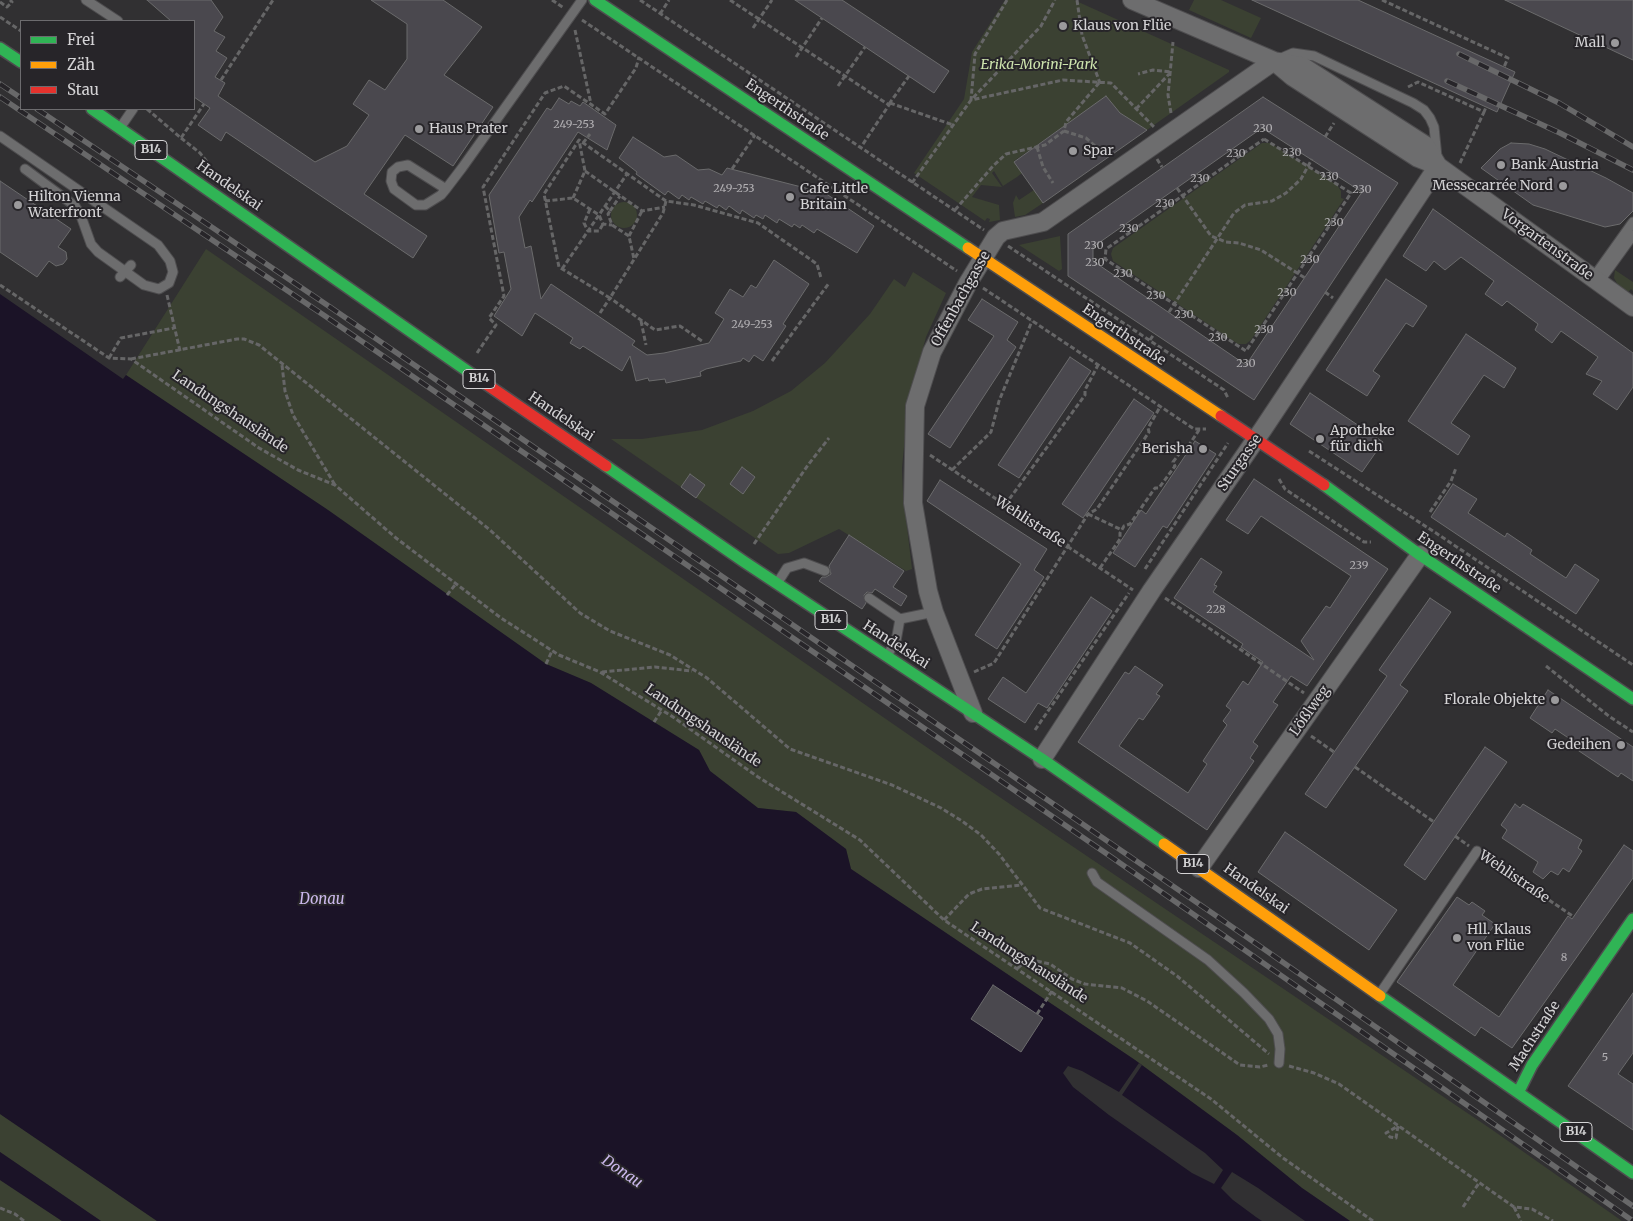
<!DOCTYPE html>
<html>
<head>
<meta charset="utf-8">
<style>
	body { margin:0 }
	#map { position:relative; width:1633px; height:1221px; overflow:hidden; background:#313032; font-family:Merriweather,serif }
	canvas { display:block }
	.legend { position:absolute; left:20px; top:20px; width:175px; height:90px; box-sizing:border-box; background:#272529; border:1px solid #6c6b6e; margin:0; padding:6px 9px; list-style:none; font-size:15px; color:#d4d3d5 }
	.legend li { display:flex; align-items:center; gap:10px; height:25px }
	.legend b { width:25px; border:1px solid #6c6b6e }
</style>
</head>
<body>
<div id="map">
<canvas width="1633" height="1221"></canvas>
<ul class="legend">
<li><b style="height:6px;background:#30b455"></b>Frei</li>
<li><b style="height:6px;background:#ff9f0a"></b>Zäh</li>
<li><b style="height:6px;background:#e5322d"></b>Stau</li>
</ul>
</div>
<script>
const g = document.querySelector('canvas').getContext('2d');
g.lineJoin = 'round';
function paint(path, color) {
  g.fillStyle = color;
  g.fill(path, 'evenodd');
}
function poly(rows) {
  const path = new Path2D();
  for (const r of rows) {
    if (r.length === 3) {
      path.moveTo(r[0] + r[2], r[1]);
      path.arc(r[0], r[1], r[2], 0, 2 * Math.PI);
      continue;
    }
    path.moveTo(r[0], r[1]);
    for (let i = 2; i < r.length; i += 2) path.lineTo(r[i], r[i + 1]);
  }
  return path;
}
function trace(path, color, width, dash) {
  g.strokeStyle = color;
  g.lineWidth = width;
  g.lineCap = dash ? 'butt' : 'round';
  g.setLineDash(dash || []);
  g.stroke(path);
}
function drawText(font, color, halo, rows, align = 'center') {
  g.font = font + ' Merriweather,serif';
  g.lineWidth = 4;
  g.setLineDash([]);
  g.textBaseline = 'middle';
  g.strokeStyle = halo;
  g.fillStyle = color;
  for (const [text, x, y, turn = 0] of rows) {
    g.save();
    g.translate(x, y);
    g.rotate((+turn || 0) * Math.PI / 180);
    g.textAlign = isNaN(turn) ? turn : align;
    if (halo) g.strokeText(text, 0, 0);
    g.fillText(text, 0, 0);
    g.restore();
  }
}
const green = poly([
	[1005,0,1074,0,1229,70,1229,72,1147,130,1120,113,1106,97,1014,161,1022,173,1017,177,1003,186,994,171,992,173,1002,187,981,185,972,197,999,205,1000,220,989,222,990,219,987,218,985,221,914,173,964,99,972,52],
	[1194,0,1221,0,1261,18,1251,38,1189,10],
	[1262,143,1270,143,1337,185,1341,191,1341,198,1344,199,1251,340,1246,344,1238,344,1113,261,1111,254,1113,248],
	[1034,190,1043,203,1025,215,1015,217,1013,203,1016,195,1019,200],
	[624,215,13],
	[1060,236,1062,269,1059,271,1019,245],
	[206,249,964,773,1491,1129,1622,1221,1350,1221,1302,1188,1237,1135,1135,1060,851,869,846,849,796,812,758,808,710,771,699,750,591,683,546,664,328,510,126,375],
	[1615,270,1633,282,1633,291,1631,289,1627,293,1619,287,1614,278],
	[913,272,946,293,926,337,908,405,902,468,903,493,912,569,906,571,839,529,789,553,778,554,611,439,642,439,702,430,753,411,791,391,825,363,870,314,894,279,905,287],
	[0,1114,157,1221,101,1221,0,1152],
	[0,1180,62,1221,0,1221]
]);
const water = poly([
	[0,294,123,379,126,375,328,510,546,664,591,683,699,750,710,771,758,808,796,812,846,849,851,869,1135,1060,1237,1135,1302,1188,1350,1221,157,1221,0,1114],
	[0,1152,101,1221,62,1221,0,1180]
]);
const pier = poly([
	[1139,1063,1142,1065,1122,1095,1205,1153,1223,1170,1214,1184,1192,1173,1109,1115,1073,1087,1063,1073,1068,1066,1082,1071,1119,1092],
	[1232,1172,1258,1188,1305,1221,1262,1221,1256,1217,1233,1200,1221,1188]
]);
const building = poly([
	[147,0,211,0,223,17,214,31,225,37,216,51,227,58,215,77,225,83,218,96,315,162,347,146,369,115,353,104,369,80,385,90,407,59,407,24,371,0,443,0,482,27,444,75,493,107,453,166,405,135,364,194,427,236,413,258,226,132,221,141,198,125,210,108,194,97,194,21,171,21,147,0],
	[795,0,842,0,949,71,934,93,795,0],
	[1252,0,1358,0,1515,72,1497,112,1252,0],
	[1505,0,1633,0,1633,60,1505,0],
	[1106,96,1120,113,1147,130,1043,203,1014,162,1106,96],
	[1263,97,1398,183,1254,400,1068,276,1068,234,1263,97],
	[1262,128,1362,192,1246,365,1093,261,1093,247,1262,128],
	[559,98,569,104,571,101,580,106,583,102,616,125,607,150,578,132,532,202,530,200,519,217,525,248,531,246,541,299,551,284,635,341,632,345,647,355,664,353,709,343,724,319,715,313,730,289,743,297,751,285,756,288,774,260,809,284,783,324,786,326,763,361,754,355,749,362,743,358,741,361,706,369,700,372,701,376,666,383,665,379,649,381,648,378,636,381,630,356,622,371,583,346,580,349,570,343,573,338,535,313,522,336,494,316,511,289,504,252,499,253,489,195,547,108,551,110,559,98],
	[633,137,664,157,676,155,698,170,709,169,722,175,727,168,825,193,874,226,857,253,817,229,814,233,802,225,800,228,794,224,792,227,779,219,777,223,765,215,763,219,756,215,754,218,742,210,740,214,729,206,726,210,719,205,717,208,705,201,703,204,691,197,689,200,682,195,679,199,668,191,665,195,636,174,637,172,619,158,633,137],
	[1511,143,1529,144,1545,149,1606,178,1633,193,1633,211,1620,224,1605,227,1533,205,1481,168,1500,149,1511,143],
	[0,181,71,229,58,247,66,252,67,259,63,264,56,266,49,261,37,277,0,252,0,181],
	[1433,209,1633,353,1633,387,1617,410,1593,394,1602,381,1586,374,1598,357,1561,331,1552,343,1535,330,1538,324,1507,301,1502,306,1485,294,1494,281,1461,257,1445,270,1434,261,1426,271,1403,256,1433,209],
	[1386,279,1427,306,1413,327,1406,323,1373,371,1380,376,1367,396,1326,370,1386,279],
	[982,299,1018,322,1007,340,1016,347,950,448,928,434,994,336,968,320,982,299],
	[1466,334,1516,368,1504,388,1484,375,1451,423,1470,436,1458,455,1408,421,1466,334],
	[1070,357,1091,371,1019,478,998,465,1070,357],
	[1310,393,1383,442,1362,472,1290,424,1310,393],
	[1134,399,1154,413,1083,518,1062,504,1134,399],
	[1195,441,1216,454,1167,528,1163,526,1135,567,1113,553,1141,510,1146,514,1195,441],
	[742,467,755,477,743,494,730,484,742,467],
	[690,474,705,485,696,498,681,487,690,474],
	[1254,479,1388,569,1307,686,1291,676,1273,702,1278,705,1253,742,1258,746,1250,758,1254,761,1207,830,1078,742,1125,672,1129,674,1135,666,1163,685,1156,694,1160,696,1143,720,1139,718,1119,746,1188,793,1207,764,1203,761,1227,725,1223,721,1231,710,1226,706,1243,681,1248,685,1263,662,1241,647,1243,644,1174,598,1201,558,1222,572,1214,585,1217,586,1213,592,1314,660,1301,641,1326,606,1330,608,1351,576,1261,516,1248,534,1226,520,1254,479],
	[940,480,1047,549,1034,570,1044,577,997,649,975,635,1021,564,927,501,940,480],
	[1453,484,1477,499,1468,513,1505,537,1507,533,1532,550,1530,554,1566,578,1575,564,1599,580,1576,614,1431,517,1453,484],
	[849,535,904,571,893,587,907,596,901,606,875,589,872,593,867,592,864,595,866,603,862,609,819,581,822,577,826,577,831,574,829,566,849,535],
	[1091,597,1112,611,1047,708,1038,703,1025,723,988,699,1003,677,1026,693,1091,597],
	[1430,598,1451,612,1400,685,1408,691,1326,808,1305,794,1387,676,1379,670,1430,598],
	[1548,690,1633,747,1633,781,1621,773,1618,777,1573,747,1576,743,1555,729,1552,733,1530,718,1548,690],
	[1485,747,1507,762,1425,880,1404,865,1485,747],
	[1515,804,1520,808,1523,804,1582,840,1578,848,1582,851,1569,872,1563,868,1558,875,1551,871,1543,879,1533,872,1538,862,1502,838,1507,830,1501,825,1515,804],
	[1285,832,1397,910,1369,950,1258,872,1285,832],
	[1624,845,1633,851,1633,878,1512,1048,1481,1027,1475,1036,1397,982,1457,897,1469,905,1472,902,1485,911,1482,915,1495,924,1453,985,1499,1017,1568,916,1572,919,1624,845],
	[993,985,1043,1018,1021,1052,971,1019,993,985],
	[1633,993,1633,1053,1618,1074,1633,1084,1633,1130,1568,1086,1633,993]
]);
const path = poly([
	[552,0,564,8],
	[640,0,984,230],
	[730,0,889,105,861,147],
	[1007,0,975,54,971,100,1063,80,1111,83,1154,127],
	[1077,0,1082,35,1100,83],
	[1382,0,1508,58,1504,67],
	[0,2,7,7,12,2,10,0],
	[660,14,669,0],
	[0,17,21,31],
	[582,20,957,271],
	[753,28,772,0],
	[575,30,591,104],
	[796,57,822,18],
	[221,80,273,0],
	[838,86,865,47],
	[1408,87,1418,82,1484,112,1486,107],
	[890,103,953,125],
	[889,104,909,76],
	[147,109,181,138,204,104],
	[1136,109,1171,72,1153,70,1138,74],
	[1171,113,1168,95,1173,42],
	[1064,131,1086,138,1102,152],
	[1325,137,1334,123],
	[181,138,200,153,208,163],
	[1264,139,1351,193,1246,351,1105,259,1106,249,1264,139],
	[583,143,590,134],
	[1037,147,1043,167,1053,183],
	[1157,159,1162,167],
	[1460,163,1484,112],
	[732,169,755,135],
	[585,171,642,211,665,207],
	[912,183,971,100,1041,26,1055,0],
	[1177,188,1211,236,1226,242,1239,243,1261,250,1305,278],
	[573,198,585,171,579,140],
	[545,201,573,198,599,215,603,224,612,225],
	[666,201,663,213,610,298,559,267,544,194,579,140,666,201,694,205,758,223,817,264,821,278],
	[605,206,610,211,608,214,612,225,629,236,634,259],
	[590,209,584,223,588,231,599,231,603,224],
	[955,210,993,166,1006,154,1045,145,1064,131,1066,122,1099,83],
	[610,211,620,196],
	[629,236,642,211],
	[1008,246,1224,390,1228,398],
	[562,269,627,174],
	[0,285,109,358,131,359,259,448,298,470,335,485,396,538,501,618,559,655,600,672,673,717,758,777,860,840,944,920,1211,1099,1283,1158,1373,1221],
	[983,288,1194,429,1206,429],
	[1325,292,1333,298],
	[167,295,180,351],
	[1169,312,1234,213,1245,205,1272,201,1286,193,1301,179,1312,159],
	[600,313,610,298,655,330,680,326,702,341],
	[641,321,646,345],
	[1150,340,1154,334],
	[477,353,496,325,489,318,504,296,483,187,545,93,564,86,605,114,636,68,639,57],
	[109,358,121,338,174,328],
	[131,359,237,339,244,339,259,345,490,530,580,613,610,631,670,655,707,678,790,749,892,785,941,808,962,821,981,835,999,854,1040,908,1130,943,1177,976,1269,1054],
	[772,361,829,283],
	[282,365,285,391,293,415,335,485],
	[1309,451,1436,533,1633,665],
	[930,455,1133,590],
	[952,470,991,432,999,401,1032,321],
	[1279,479,1285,489,1364,542,1371,542],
	[1005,505,1085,395,1085,390,1098,365],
	[1430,512,1451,481,1456,468],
	[1088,514,1122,530],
	[754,544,808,465,829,438],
	[1100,568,1120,539,1120,533,1124,526,1130,524,1155,488,1159,488,1175,466,1173,462,1179,454,1185,451,1199,430],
	[1145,569,1228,443],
	[447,595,455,585],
	[1165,598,1304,693],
	[546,664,552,651],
	[1546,666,1610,717,1633,732],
	[602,672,655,667,692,671],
	[974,672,994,663,1088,514,1097,509,1149,432,1148,428,1160,407],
	[654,722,662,710],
	[1035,730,1129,593],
	[1311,736,1334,752],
	[1355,767,1434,822],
	[1455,836,1469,846],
	[1487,858,1574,917],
	[944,920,969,894,982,889,1021,885],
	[1018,968,1028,959,1050,964,1072,979,1085,984,1122,988,1147,1001,1240,1065,1260,1067,1268,1065],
	[1037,1014,1052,991],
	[1289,1066,1314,1073,1339,1084,1514,1207,1532,1209,1553,1221],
	[1398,1126,1396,1138,1390,1137,1386,1133,1398,1126],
	[1463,1207,1479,1183],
	[1514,1207,1521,1221],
	[0,1208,15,1214,24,1221]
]);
const lane = poly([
	[86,0,118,21],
	[1279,59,1293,53,1314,56,1413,103,1424,110,1430,118,1434,127,1437,157],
	[122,125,133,109],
	[0,136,158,245,170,261,173,272,169,283,159,289,144,285,98,252,91,244,81,216,75,206,25,169],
	[446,189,408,165,398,167,392,172,391,181,394,189,416,205,425,205,441,195,446,189,462,168,582,0],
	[120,277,131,265],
	[1593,278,1633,222],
	[1599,282,1633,235],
	[778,582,787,568,804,563,825,571],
	[869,598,900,619,934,612],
	[888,654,896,641,900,619],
	[1092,873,1097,882,1208,960,1244,993,1269,1019,1278,1034,1280,1049,1279,1063],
	[1381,992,1477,851]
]);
const street = poly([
	[1132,0,1274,61,1302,66,1425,145,1438,166],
	[1274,61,1293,77,1418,158,1438,166,1633,307],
	[973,713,934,612,928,591,913,503,915,406,932,352,968,283,996,237,1003,231,1043,222,1274,61],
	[1042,759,1152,590,1263,429,1438,166],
	[1199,868,1420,555]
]);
const fast = poly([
	[595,0,968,248],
	[0,48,21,62],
	[92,109,473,375],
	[606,466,743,561,1042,759,1164,844],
	[1324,485,1420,555,1633,699],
	[1380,996,1633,1173],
	[1519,1091,1532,1065,1633,919]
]);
const slow = poly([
	[968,248,1221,416],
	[1164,844,1380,996]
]);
const jam = poly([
	[473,375,606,466],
	[1221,416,1324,485]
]);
const rail = poly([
	[1459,54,1559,103,1633,147],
	[1447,81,1560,133,1633,170],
	[0,84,21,98],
	[0,97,325,316,1107,854,1633,1221],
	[37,109,330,307,1215,915,1633,1206]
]);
const markers = [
	[1063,26,5,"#9b9a9c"],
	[1615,43,5,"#9b9a9c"],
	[419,129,5,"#9b9a9c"],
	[1073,151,5,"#9b9a9c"],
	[1501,165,5,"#9b9a9c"],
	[1563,186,5,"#9b9a9c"],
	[790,197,5,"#9b9a9c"],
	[18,205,5,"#9b9a9c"],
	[1320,439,5,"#9b9a9c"],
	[1203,449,5,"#9b9a9c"],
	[1555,700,5,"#9b9a9c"],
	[1621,745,5,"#9b9a9c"],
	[1457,938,5,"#9b9a9c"]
];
const numberNames = [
	["249-253",574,125],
	["230",1263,129],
	["230",1292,153],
	["230",1236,154],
	["230",1329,177],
	["230",1200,179],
	["249-253",734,189],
	["230",1362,190],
	["230",1165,204],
	["230",1334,223],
	["230",1129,229],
	["230",1094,246],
	["230",1310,260],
	["230",1095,263],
	["230",1123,274],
	["230",1287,293],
	["230",1156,296],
	["230",1184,315],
	["249-253",752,325],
	["230",1264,330],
	["230",1218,338],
	["230",1246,364],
	["239",1359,566],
	["228",1216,610],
	["8",1564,958],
	["5",1605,1058]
];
const shields = [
	[151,150,32],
	[479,379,32],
	[831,620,32],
	[1193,864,32],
	[1576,1132,32]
];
const shieldNames = [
	["B14",151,150],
	["B14",479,379],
	["B14",831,620],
	["B14",1193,864],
	["B14",1576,1132]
];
const poiNames = [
	["Klaus von Flüe",1073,26],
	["Mall",1605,43,"right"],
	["Haus Prater",429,129],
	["Spar",1083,151],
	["Bank Austria",1511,165],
	["Messecarrée Nord",1553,186,"right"],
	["Cafe Little",800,189],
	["Britain",800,205],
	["Hilton Vienna",28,197],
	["Waterfront",28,213],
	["Apotheke",1330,431],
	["für dich",1330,447],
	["Berisha",1193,449,"right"],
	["Florale Objekte",1545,700,"right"],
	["Gedeihen",1611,745,"right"],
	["Hll. Klaus",1467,930],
	["von Flüe",1467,946]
];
const parkNames = [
	["Erika-Morini-Park",1039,65]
];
const streetNames = [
	["Engerthstraße",787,110,34],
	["Handelskai",229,186,35],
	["Vorgartenstraße",1547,245,36],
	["Offenbachgasse",961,299,-61],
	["Engerthstraße",1124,335,34],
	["Landungshauslände",230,412,34],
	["Handelskai",561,417,34],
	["Sturgasse",1240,463,-55],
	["Wehlistraße",1030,522,33],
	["Engerthstraße",1459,563,34],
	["Handelskai",896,645,33],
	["Lößlweg",1310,711,-55],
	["Landungshauslände",703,726,34],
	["Wehlistraße",1514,877,34],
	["Handelskai",1256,889,35],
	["Landungshauslände",1029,963,33],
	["Machstraße",1535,1036,-57]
];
const waterNames = [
	["Donau",322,900],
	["Donau",622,1172,34]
];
paint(green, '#3b4132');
paint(water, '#1b1327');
paint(pier, '#313032');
paint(building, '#4a484e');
trace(building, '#6b6b6c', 1);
trace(lane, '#4e4d4f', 11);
trace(street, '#4e4d4f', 20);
trace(fast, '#4e4d4f', 14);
trace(slow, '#4e4d4f', 14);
trace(jam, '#4e4d4f', 14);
trace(path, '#666667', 3, [5, 2.5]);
trace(lane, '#6d6d6e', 9);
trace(street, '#6d6d6e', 18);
trace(fast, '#30b455', 11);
trace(slow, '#ff9f0a', 11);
trace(jam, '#e5322d', 11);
trace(rail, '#686869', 5.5);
trace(rail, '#272529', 4, [11]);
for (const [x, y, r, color] of markers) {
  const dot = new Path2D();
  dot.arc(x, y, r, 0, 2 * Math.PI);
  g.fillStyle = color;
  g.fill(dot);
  trace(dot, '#272529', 2);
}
drawText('11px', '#b2b0b3', null, numberNames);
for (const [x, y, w] of shields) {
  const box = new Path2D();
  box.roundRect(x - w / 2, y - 9.5, w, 19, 4);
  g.fillStyle = '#272529';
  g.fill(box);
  trace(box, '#d4d3d5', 1);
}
drawText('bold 12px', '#d4d3d5', null, shieldNames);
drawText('14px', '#d4d3d5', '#272529', poiNames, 'left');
drawText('italic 14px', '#cde3ad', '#272529', parkNames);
drawText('14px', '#d4d3d5', '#272529', streetNames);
drawText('italic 15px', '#cbb8ec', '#272529', waterNames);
</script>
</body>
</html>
